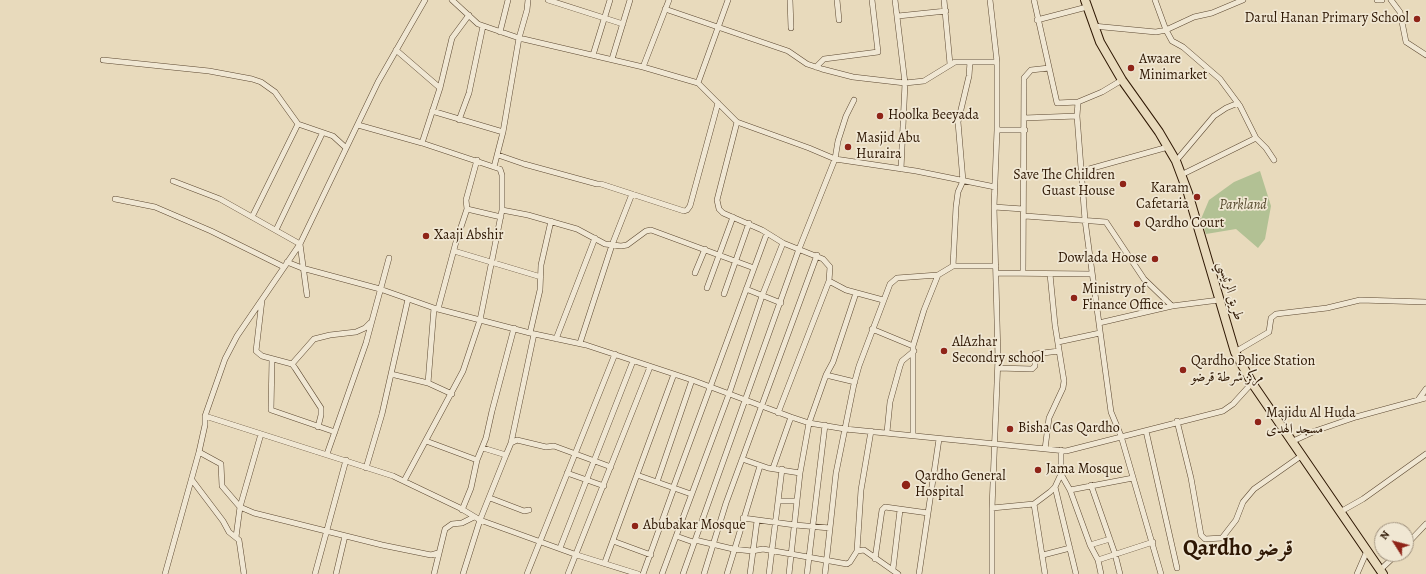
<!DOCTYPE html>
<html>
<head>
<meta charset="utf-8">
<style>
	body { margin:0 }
	#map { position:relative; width:1426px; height:574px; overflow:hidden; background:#e8dabc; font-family:Alegreya,serif }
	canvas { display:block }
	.north { position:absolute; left:1374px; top:522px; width:40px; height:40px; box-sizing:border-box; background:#f0e7d3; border:1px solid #a29480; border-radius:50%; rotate:306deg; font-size:11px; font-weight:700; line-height:16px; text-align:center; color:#2e1703 }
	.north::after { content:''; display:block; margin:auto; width:14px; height:18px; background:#8f2418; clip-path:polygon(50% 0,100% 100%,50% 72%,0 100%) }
</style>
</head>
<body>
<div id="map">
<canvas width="1426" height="574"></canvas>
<div class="north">N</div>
</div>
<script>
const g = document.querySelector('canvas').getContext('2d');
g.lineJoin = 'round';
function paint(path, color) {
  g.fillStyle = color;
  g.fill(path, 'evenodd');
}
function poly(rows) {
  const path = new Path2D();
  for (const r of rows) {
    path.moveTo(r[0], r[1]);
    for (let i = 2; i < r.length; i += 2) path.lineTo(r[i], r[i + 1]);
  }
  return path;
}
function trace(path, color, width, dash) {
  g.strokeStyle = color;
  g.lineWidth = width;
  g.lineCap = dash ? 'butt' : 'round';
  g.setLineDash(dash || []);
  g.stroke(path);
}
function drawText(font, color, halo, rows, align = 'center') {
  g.font = font + ' Alegreya,Amiri,serif';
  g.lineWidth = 3.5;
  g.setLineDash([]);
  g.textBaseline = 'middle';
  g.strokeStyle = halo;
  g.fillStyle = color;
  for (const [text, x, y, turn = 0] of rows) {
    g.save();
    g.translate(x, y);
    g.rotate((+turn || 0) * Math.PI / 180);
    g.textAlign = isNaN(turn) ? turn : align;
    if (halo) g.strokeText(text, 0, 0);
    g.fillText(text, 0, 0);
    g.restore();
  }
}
const green = poly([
	[1260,171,1271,206,1265,239,1258,248,1236,229,1206,234,1201,219,1209,200,1234,182]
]);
const street = poly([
	[452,0,478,24,519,38,643,67,698,83,737,122,809,148,835,159,916,171,995,187],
	[548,0,623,24],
	[790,0,791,28],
	[837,0,839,20],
	[895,0,905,83,901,169],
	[944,0,950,64],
	[990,0,997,62,997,130,994,207,998,358,992,508,992,574],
	[1034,0,1057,103,1078,102,1102,92,1122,80],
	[1155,0,1166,30,1194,17,1212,13,1243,0],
	[1377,0,1382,0],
	[1391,0,1400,12,1406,42,1426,55],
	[665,9,788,51,807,64,822,69,853,77,905,83,924,81,955,62,997,62],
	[898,16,946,11],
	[1037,20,1087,7],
	[1093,26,1156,32,1166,30,1172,41,1183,47,1220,79,1240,106,1256,138,1266,148,1274,160],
	[500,32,508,0],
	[396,50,440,88],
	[593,55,610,0],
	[612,59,630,0],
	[103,60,209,71,252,79,261,82,275,92,298,124,333,136,345,147],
	[643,67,669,0],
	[816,67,824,59,878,52,872,0],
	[698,83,728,0],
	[1078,102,1077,116,1085,220,1111,412,1121,436,1161,574],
	[432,111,503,132],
	[1024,118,1077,116],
	[459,120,469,93,483,26],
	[737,122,717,200,719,209,723,213,762,230,783,243,823,259,830,267,829,281,846,290,883,300],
	[358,125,422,143,500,169,502,175,502,210,528,215,577,229,605,244,621,246,627,245,646,231,651,230,754,268],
	[997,130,1025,130],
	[422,143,440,88,452,38,469,15],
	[498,155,524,164,597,184,601,184,684,211,687,210,690,206,718,103],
	[1176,161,1214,116,1226,108,1238,103],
	[494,167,503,132,519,38,527,10,528,0],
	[1082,171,1168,147],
	[1181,175,1256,138],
	[173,181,220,199,300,244,307,295],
	[115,199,155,207,211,231,284,267],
	[994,207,1023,209],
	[467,209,501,217],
	[1025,216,1106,222,1144,279,1172,306],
	[252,217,298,124],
	[276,230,322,134],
	[454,251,541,277],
	[287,262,302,268,380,289,434,308,530,333,586,345,692,380,791,417,809,423,845,429,1066,451,1223,411,1233,404,1252,383],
	[953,266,956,207,958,192,963,181,958,122,969,76,970,62],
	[695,273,705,249],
	[997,273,1091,274],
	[1023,274,1024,78,1031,70,1049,68],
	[707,288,733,217],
	[746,289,781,303],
	[724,294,749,223],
	[262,300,256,351,262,356,292,364,295,368,321,408,321,415,318,427],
	[438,309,456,242,467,209,466,200,477,160],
	[1099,323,1172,306,1219,300],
	[872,329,913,346],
	[530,333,540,290,541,265,551,221],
	[556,339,595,238],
	[1058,342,1100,333],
	[580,343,612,245,632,194],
	[1235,352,1269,332,1271,318,1276,314,1327,308,1360,300,1426,302],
	[272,359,271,410,335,432],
	[292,364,314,339,330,335,356,332,365,328,370,323],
	[998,368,1032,369,1035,366,1035,354,1059,351],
	[391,374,428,383,452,394],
	[826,375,855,382],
	[428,383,434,308],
	[1418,400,1426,389],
	[778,413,829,281],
	[205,416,393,476,460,508,480,520,577,555,638,574],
	[1177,421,1191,478,1201,535,1205,539,1222,538,1236,520,1243,502,1254,489,1301,456],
	[1146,431,1177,568],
	[887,432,890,402,900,366,902,361,914,351],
	[913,435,913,346,924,310,938,275],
	[426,441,477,460],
	[1291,442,1315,431,1356,417,1426,398],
	[511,443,534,334],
	[1045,449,1049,418,1063,388,1064,381,1055,325,1050,274],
	[199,452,221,464,222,486,240,507,254,513,382,545,431,555,438,553],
	[327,454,366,343,389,258],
	[506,455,511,443,517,440,546,447,554,446,611,467],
	[742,459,768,468,800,473],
	[366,468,382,414,408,299],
	[773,468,791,417],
	[567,473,604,486],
	[1061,474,1070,490,1090,545,1098,560,1101,574],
	[637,475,691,494],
	[192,480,223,521,229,532,239,540,244,574],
	[404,481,463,371,480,320,502,210],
	[657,482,692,380],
	[1091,485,1115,554,1120,574],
	[1055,487,1076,574],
	[673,488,767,233],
	[1070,490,1133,478],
	[490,498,524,511,529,510],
	[778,501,797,501],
	[1034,504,1045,574],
	[992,508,1034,504,1050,492,1055,487,1061,474,1061,450],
	[462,510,471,488,477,460,486,438,492,411,514,328],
	[1340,512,1363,499,1426,454],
	[743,518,795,525,830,528],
	[676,536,693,542],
	[236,537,240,507,261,434],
	[695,540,733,549,752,551,763,549,847,564,850,562,857,551,861,490,871,431],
	[613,541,651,555],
	[1090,545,1110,539],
	[1406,545,1426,524],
	[560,548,633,361],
	[857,551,864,550,898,574],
	[1043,555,1070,548],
	[875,559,882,510,885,507,928,513],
	[1098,560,1153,542],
	[605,562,674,374],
	[893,569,900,510],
	[1380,570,1397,554],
	[165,574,199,452,205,425,205,416,225,359,237,336,300,244,378,82,425,0],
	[315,574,346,460],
	[336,574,345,536],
	[434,574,445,529,452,524,462,523,474,517],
	[463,574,480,520,506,455,483,448],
	[527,574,615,354],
	[568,574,650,367],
	[643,574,674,488],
	[662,574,729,394,762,296,783,243],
	[683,574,799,249,835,159,838,141,846,116,854,100],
	[704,574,726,503,817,255],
	[727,574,760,466],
	[750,574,757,521],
	[769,574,782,469],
	[789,574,800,473,809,423,826,375,833,362,856,293],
	[807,574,825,425],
	[825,574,836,473,854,384,859,366,890,284,897,278,938,275,953,266,996,266],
	[919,574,939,439],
	[1357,574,1367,551]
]);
const primary = poly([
	[1085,0,1100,42,1122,80,1159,132,1176,161,1188,193,1235,352,1252,383,1383,574]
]);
const markers = [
	[1417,19,4,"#8f2418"],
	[1131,68,4,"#8f2418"],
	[880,116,4,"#8f2418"],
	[848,147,4,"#8f2418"],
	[1123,184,4,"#8f2418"],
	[1197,197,4,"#8f2418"],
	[1137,224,4,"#8f2418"],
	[426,236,4,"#8f2418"],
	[1155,259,4,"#8f2418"],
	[1074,298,4,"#8f2418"],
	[944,351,4,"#8f2418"],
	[1183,370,4,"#8f2418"],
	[1258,422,4,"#8f2418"],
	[1010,429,4,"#8f2418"],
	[1038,470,4,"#8f2418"],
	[906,485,5,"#8f2418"],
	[635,526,4,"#8f2418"]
];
const poiNames = [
	["Darul Hanan Primary School",1409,19,"right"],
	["Awaare",1139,60],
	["Minimarket",1139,76],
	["Hoolka Beeyada",888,116],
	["Masjid Abu",856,139],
	["Huraira",856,155],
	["Save The Children",1115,176,"right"],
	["Guast House",1115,192,"right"],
	["Karam",1189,189,"right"],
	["Cafetaria",1189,205,"right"],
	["Qardho Court",1145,224],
	["Xaaji Abshir",434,236],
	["Dowlada Hoose",1147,259,"right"],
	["Ministry of",1082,290],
	["Finance Office",1082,306],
	["AlAzhar",952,343],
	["Secondry school",952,359],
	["Qardho Police Station",1191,362],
	["مركز شرطة قرضو",1191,378],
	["Majidu Al Huda",1266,414],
	["مسجد الهدى",1266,430],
	["Bisha Cas Qardho",1018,429],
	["Jama Mosque",1046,470],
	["Qardho General",915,477],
	["Hospital",915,493],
	["Abubakar Mosque",643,526]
];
const parkNames = [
	["Parkland",1243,206]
];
const streetNames = [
	["طريق الرئيسي",1230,291,73]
];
const townNames = [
	["Qardho قرضو",1238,550]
];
paint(green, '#b2c194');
trace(street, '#5c4831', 6);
trace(primary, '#2e1703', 10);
trace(street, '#f0e7d3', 5);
trace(primary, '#e8dabc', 8);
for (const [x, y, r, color] of markers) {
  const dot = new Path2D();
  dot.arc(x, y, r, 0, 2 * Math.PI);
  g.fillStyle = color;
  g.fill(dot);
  trace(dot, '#f0e7d3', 1.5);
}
drawText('14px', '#2e1703', '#f0e7d3', poiNames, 'left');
drawText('italic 14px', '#564a2e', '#f0e7d3', parkNames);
drawText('14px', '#2e1703', '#f0e7d3', streetNames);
drawText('bold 22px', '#2e1703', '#f0e7d3', townNames);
</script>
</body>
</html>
